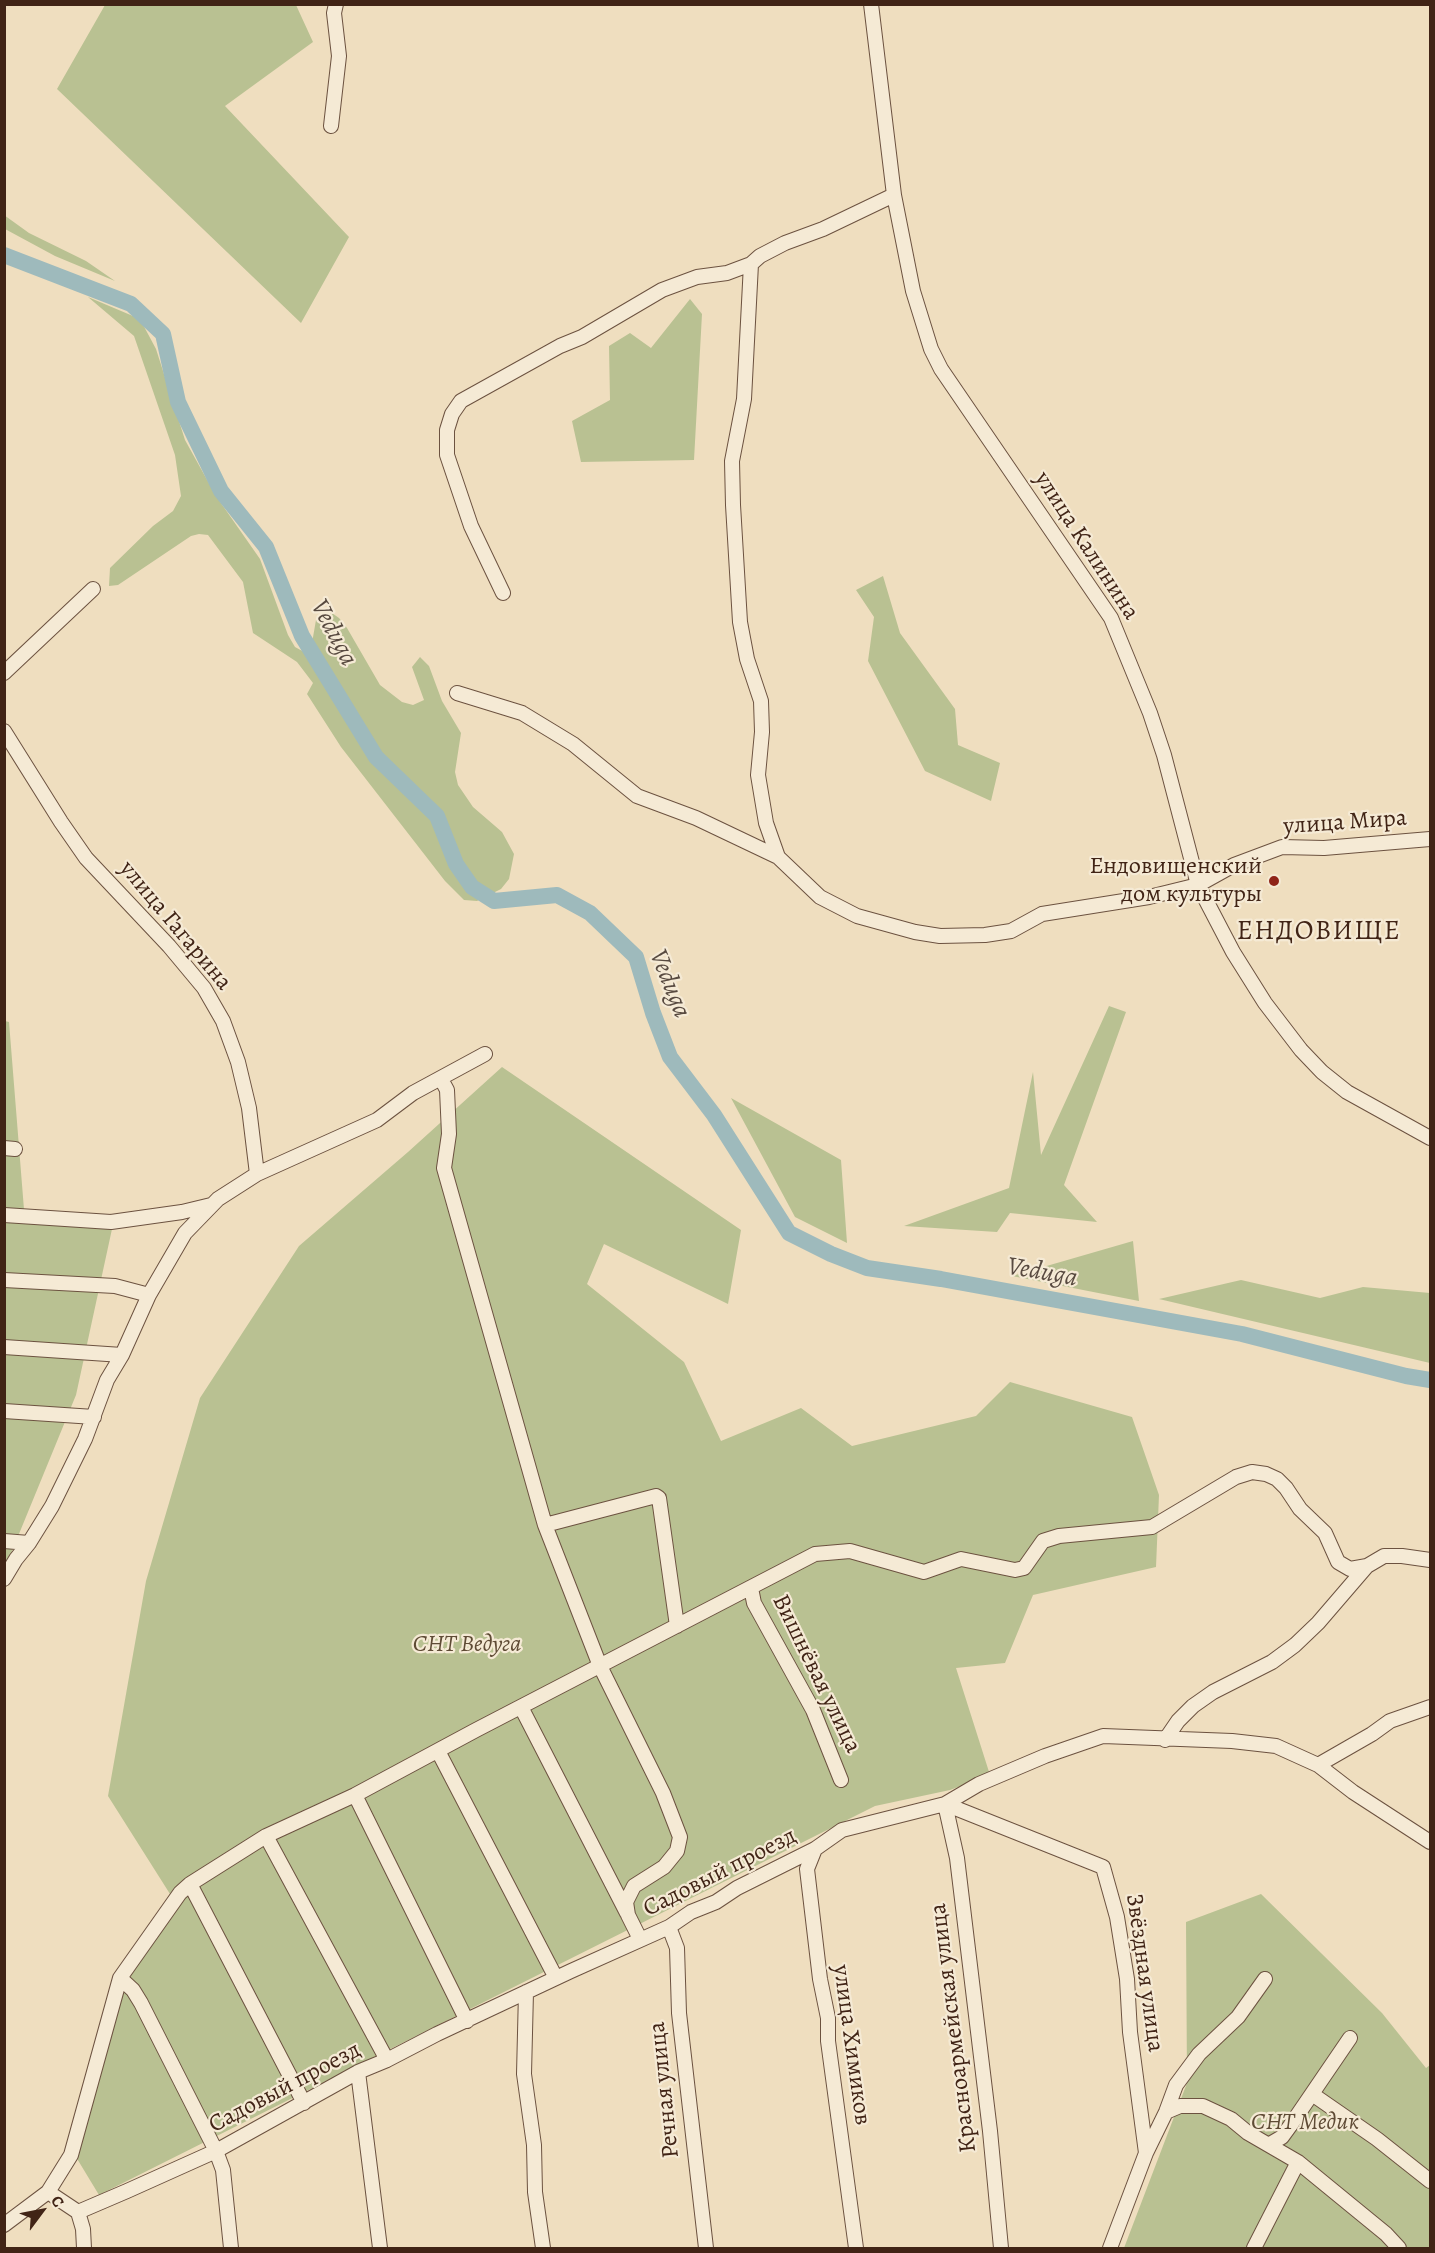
<!DOCTYPE html>
<html>
<head>
<meta charset="utf-8">
<style>
	body { margin:0 }
	#map { position:relative; width:1435px; height:2253px; overflow:hidden; background:#efdebf; font-family:Alegreya,serif }
	canvas { display:block }
	.frame { position:absolute; inset:0; border:6px solid #412416; pointer-events:none }
	.north { position:absolute; left:12px; top:2181px; width:60px; height:60px; -webkit-text-stroke:4px #f5ead5; paint-order:stroke; rotate:58deg; font-size:16px; font-weight:700; line-height:24px; text-align:center; color:#412416 }
	.north::after { content:''; display:block; margin:auto; width:21px; height:27px; background:#412416; clip-path:polygon(50% 0,100% 100%,50% 72%,0 100%) }
</style>
</head>
<body>
<div id="map">
<canvas width="1435" height="2253"></canvas>
<div class="frame"></div>
<div class="north">С</div>
</div>
<script>
const g = document.querySelector('canvas').getContext('2d');
g.lineJoin = 'round';
function paint(path, color) {
  g.fillStyle = color;
  g.fill(path, 'evenodd');
}
function poly(rows) {
  const path = new Path2D();
  for (const r of rows) {
    path.moveTo(r[0], r[1]);
    for (let i = 2; i < r.length; i += 2) path.lineTo(r[i], r[i + 1]);
  }
  return path;
}
function trace(path, color, width, dash) {
  g.strokeStyle = color;
  g.lineWidth = width;
  g.lineCap = dash ? 'butt' : 'round';
  g.setLineDash(dash || []);
  g.stroke(path);
}
function drawText(font, color, halo, rows, align = 'center') {
  g.font = font + ' Alegreya,serif';
  g.lineWidth = 4.5;
  g.setLineDash([]);
  g.textBaseline = 'middle';
  g.strokeStyle = halo;
  g.fillStyle = color;
  for (const [text, x, y, turn = 0] of rows) {
    g.save();
    g.translate(x, y);
    g.rotate((+turn || 0) * Math.PI / 180);
    g.textAlign = isNaN(turn) ? turn : align;
    if (halo) g.strokeText(text, 0, 0);
    g.fillText(text, 0, 0);
    g.restore();
  }
}
const green = poly([
	[105,5,296,5,313,42,225,106,349,237,301,323,57,89],
	[4,215,29,233,86,261,115,281,55,256,5,229],
	[88,297,140,319,156,349,185,440,216,496,260,559,288,635,295,647,306,653,312,643,316,620,329,611,339,618,347,628,380,685,402,702,413,705,424,700,412,667,420,657,429,666,442,701,461,733,455,772,458,785,473,807,502,832,514,854,509,879,501,889,477,901,464,900,445,881,341,747,307,694,313,683,297,662,253,633,243,582,208,535,199,534,191,536,118,585,109,586,110,568,153,526,173,511,181,496,175,455,134,336],
	[690,299,702,314,694,460,581,462,572,421,610,400,609,346,630,333,651,348],
	[883,576,900,633,955,709,958,745,1000,763,991,801,925,771,868,661,874,617,856,590],
	[1109,1006,1126,1012,1064,1185,1097,1222,1010,1213,997,1232,904,1226,1009,1188,1033,1072,1041,1155],
	[5,1021,9,1022,25,1222,112,1229,76,1395,5,1568],
	[502,1067,741,1230,728,1304,604,1244,587,1284,684,1362,721,1441,801,1408,852,1446,976,1416,1010,1382,1132,1417,1159,1495,1156,1567,1033,1595,1005,1663,956,1668,990,1775,950,1790,875,1806,99,2195,76,2157,108,1998,170,1894,108,1796,146,1581,200,1398,299,1246,408,1152],
	[731,1098,841,1160,847,1243,795,1217],
	[1133,1241,1139,1301,1012,1276],
	[1241,1280,1320,1298,1363,1287,1430,1293,1430,1363,1159,1299],
	[1261,1894,1382,2013,1426,2068,1430,2065,1430,2248,1124,2248,1187,2083,1186,1922]
]);
const river = poly([
	[4,255,131,304,163,334,178,402,221,491,266,547,302,636,376,757,437,816,456,864,472,887,494,901,557,895,590,913,636,957,653,1013,670,1057,714,1115,789,1233,831,1254,867,1268,941,1279,1242,1334,1406,1376,1430,1380]
]);
const minor = poly([
	[871,4,894,195,913,291,931,349,941,369,1111,618,1150,713,1164,755,1198,885,1233,952,1265,1003,1301,1050,1322,1072,1347,1092,1430,1138],
	[331,126,339,56,334,13,336,4],
	[503,593,471,526,447,455,447,430,452,414,461,401,560,346,582,337,662,290,697,277,727,273,751,264],
	[4,673,93,589],
	[457,693,522,713,573,744,637,796,696,818,778,857,820,897,857,916,915,932,940,936,985,935,1011,931,1042,914,1149,897,1198,885,1234,865,1282,847,1324,848,1430,839],
	[4,731,61,822,86,858,169,946,204,988,223,1021,238,1062,249,1108,257,1174],
	[778,857,766,823,758,775,762,732,761,701,747,659,740,622,733,505,732,461,744,399,751,264,760,256,785,243,823,229,894,195],
	[441,1079,447,1090,449,1134,444,1168,545,1525,656,1496,659,1498,677,1626],
	[4,1148,15,1149],
	[4,1215,111,1222,182,1212,211,1205],
	[4,1280,115,1286,149,1295],
	[4,1347,122,1355],
	[4,1411,94,1417],
	[545,1525,600,1666,663,1793,680,1837,677,1851,664,1867,634,1886,626,1902,628,1915,640,1939],
	[4,1541,29,1543],
	[4,1579,16,1559,29,1543,52,1506,85,1439,107,1380,122,1355,149,1295,185,1233,218,1199,257,1174,377,1120,413,1093,485,1054],
	[751,1588,754,1603,813,1710,841,1780],
	[521,1707,627,1913],
	[1165,1740,1178,1721,1193,1706,1213,1692,1272,1662,1295,1645,1318,1623,1367,1566,1384,1556,1402,1556,1430,1560],
	[438,1751,556,1978],
	[1318,1765,1372,1734,1390,1721,1430,1707],
	[355,1795,467,2021],
	[945,1804,1103,1867,1117,1917,1127,1979,1130,2032,1146,2153,1110,2248],
	[945,1804,957,1858,990,2131,1001,2248],
	[266,1836,387,2060],
	[815,1849,807,1869,820,1979,828,2018,828,2041,856,2248],
	[190,1884,304,2103],
	[669,1927,677,1948,679,2013,706,2248],
	[120,1978,133,1990,141,2003,216,2151,223,2170,231,2248],
	[526,1992,524,2074,534,2145,535,2192,543,2248],
	[358,2072,380,2248],
	[1312,2094,1377,2139,1430,2181],
	[1166,2112,1180,2106,1203,2106,1231,2119,1248,2133,1298,2162,1386,2234,1399,2248],
	[1270,2144,1282,2137,1290,2126,1350,2038],
	[1146,2153,1166,2112,1176,2085,1199,2054,1238,2017,1265,1979],
	[48,2192,78,2212,127,2191,216,2151,358,2072,387,2060,437,2034,571,1971,669,1927,691,1912,716,1902,737,1888,815,1849,842,1830,945,1804,979,1784,1045,1756,1103,1736,1232,1741,1276,1746,1318,1765,1353,1792,1430,1842],
	[78,2212,83,2229,84,2248],
	[4,2225,48,2192,71,2155,120,1978,180,1893,190,1884,266,1836,355,1795,476,1730,815,1554,850,1551,924,1572,961,1559,1015,1570,1024,1568,1043,1541,1059,1536,1152,1527,1236,1477,1252,1472,1266,1474,1277,1479,1286,1488,1300,1509,1325,1533,1338,1562,1350,1569,1367,1566],
	[1254,2248,1298,2162]
]);
const markers = [
	[1274,881,6,"#8f2418"]
];
const streetNames = [
	["улица Калинина",1086,546,57],
	["улица Мира",1345,823,-4],
	["улица Гагарина",175,926,50],
	["Вишнёвая улица",816,1674,64],
	["Садовый проезд",720,1873,-27],
	["Звёздная улица",1144,1973,82],
	["Красноармейская улица",954,2028,-97],
	["улица Химиков",851,2045,82],
	["Садовый проезд",285,2088,-28],
	["Речная улица",665,2090,-96]
];
const poiNames = [
	["Ендовищенский",1262,867],
	["дом культуры",1262,895]
];
const parkNames = [
	["СНТ Ведуга",467,1645],
	["СНТ Медик",1305,2123]
];
const waterNames = [
	["Veduga",333,633,62],
	["Veduga",669,984,68],
	["Veduga",1042,1273,10]
];
const quarterNames = [
	["ЕНДОВИЩЕ",1319,932]
];
paint(green, '#b9c192');
trace(river, '#9ebabc', 16);
trace(minor, '#6c5240', 16);
trace(minor, '#f5ead5', 14);
for (const [x, y, r, color] of markers) {
  const dot = new Path2D();
  dot.arc(x, y, r, 0, 2 * Math.PI);
  g.fillStyle = color;
  g.fill(dot);
  trace(dot, '#f5ead5', 2);
}
drawText('24px', '#412416', '#f5ead5', streetNames);
drawText('24px', '#412416', '#f5ead5', poiNames, 'right');
drawText('italic 24px', '#5f4b35', '#f5ead5', parkNames);
drawText('italic 26px', '#584a40', '#f5ead5', waterNames);
g.letterSpacing = '1.5px';
drawText('27px', '#412416', '#f5ead5', quarterNames);
g.letterSpacing = '0px';
</script>
</body>
</html>
